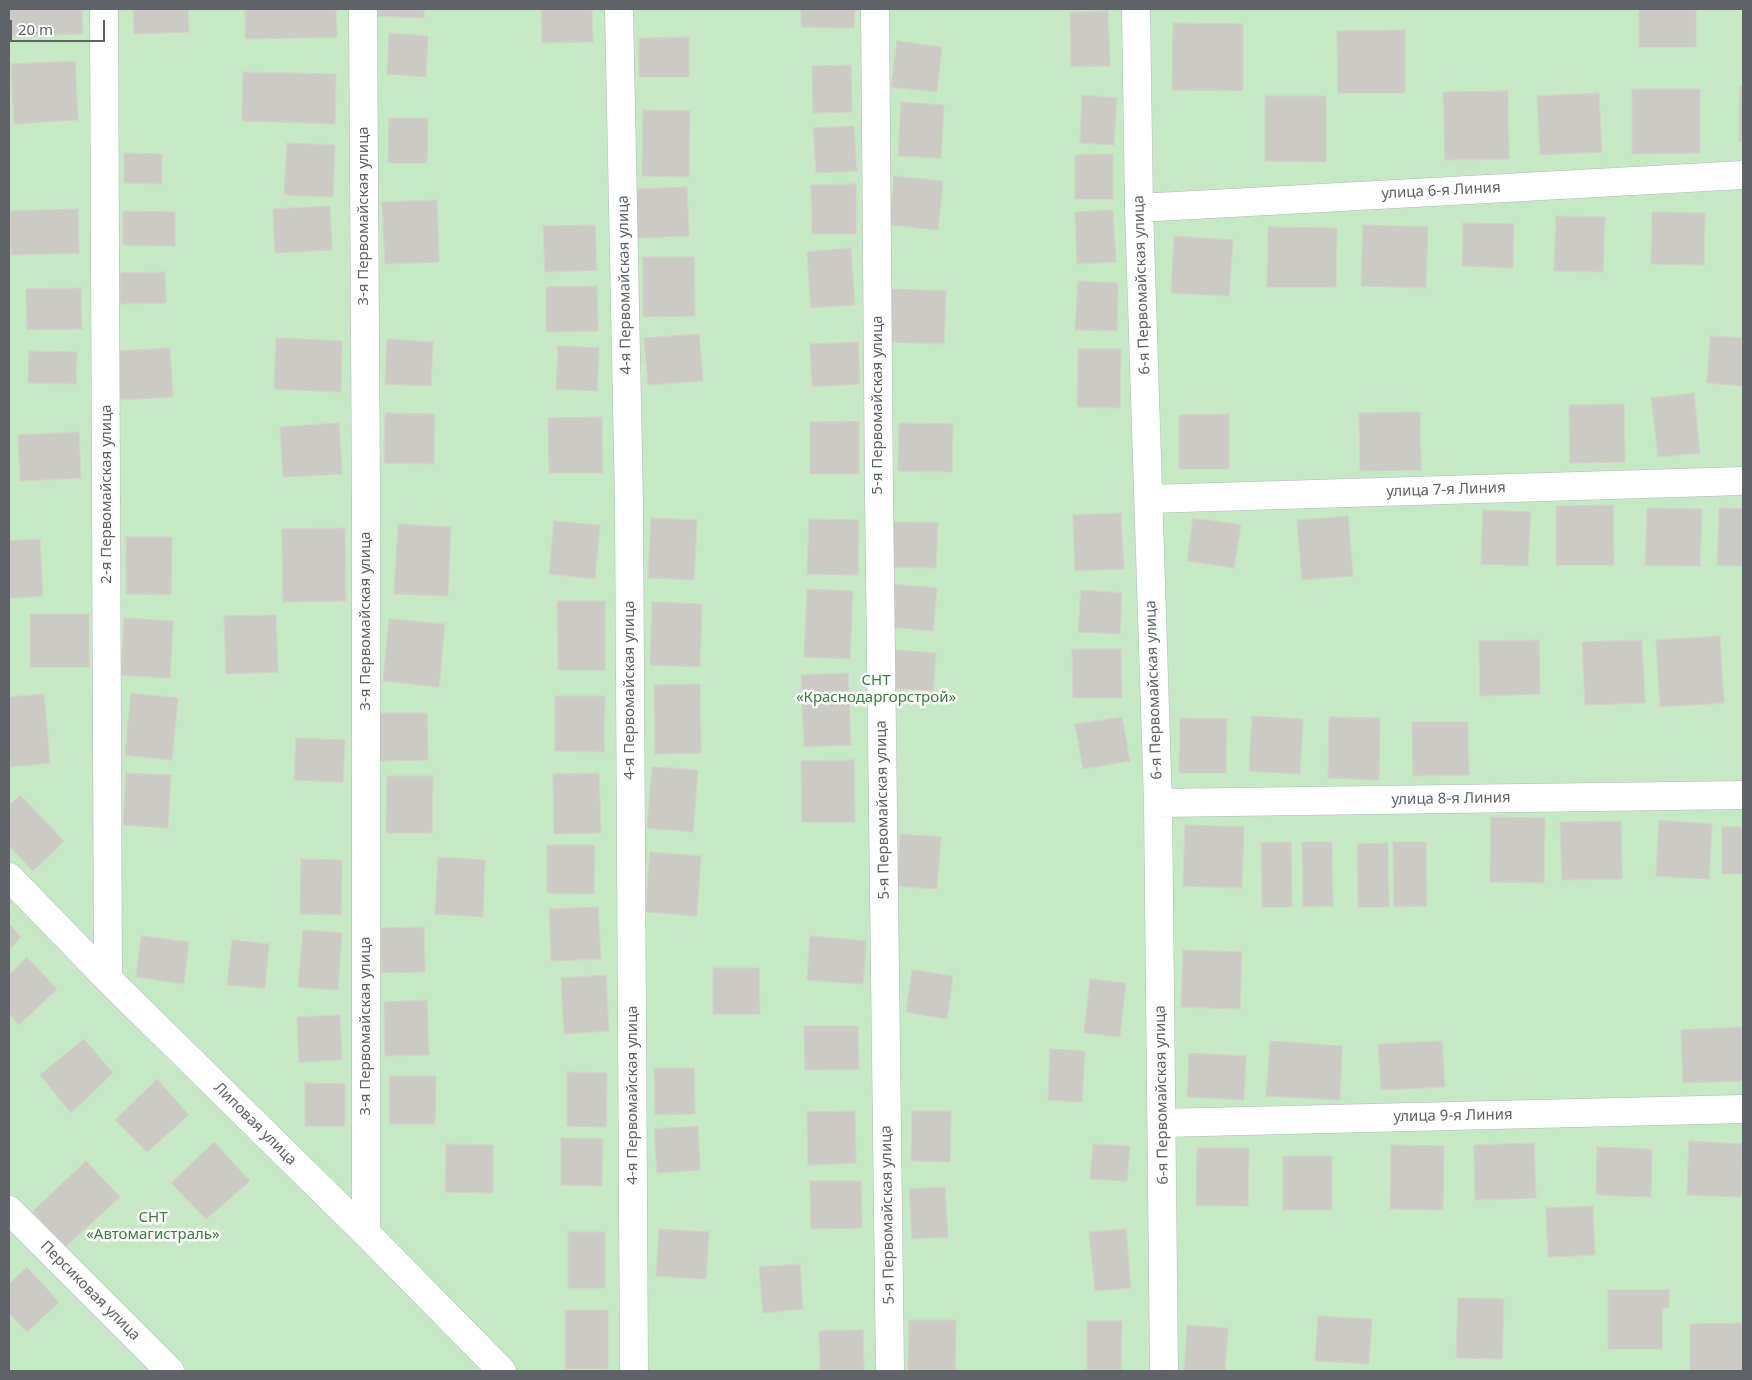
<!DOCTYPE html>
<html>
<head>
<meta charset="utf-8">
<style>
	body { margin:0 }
	#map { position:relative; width:1752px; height:1380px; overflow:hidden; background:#f1efe8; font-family:"Noto Sans",sans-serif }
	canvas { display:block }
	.frame { position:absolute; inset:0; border:10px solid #5f6368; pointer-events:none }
	.scale { position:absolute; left:10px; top:20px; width:95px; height:22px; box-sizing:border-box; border:2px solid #5f6368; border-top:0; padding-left:6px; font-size:15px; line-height:18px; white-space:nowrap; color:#5f6368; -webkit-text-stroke:4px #fff; paint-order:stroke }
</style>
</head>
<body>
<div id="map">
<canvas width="1752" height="1380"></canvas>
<div class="frame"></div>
<div class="scale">20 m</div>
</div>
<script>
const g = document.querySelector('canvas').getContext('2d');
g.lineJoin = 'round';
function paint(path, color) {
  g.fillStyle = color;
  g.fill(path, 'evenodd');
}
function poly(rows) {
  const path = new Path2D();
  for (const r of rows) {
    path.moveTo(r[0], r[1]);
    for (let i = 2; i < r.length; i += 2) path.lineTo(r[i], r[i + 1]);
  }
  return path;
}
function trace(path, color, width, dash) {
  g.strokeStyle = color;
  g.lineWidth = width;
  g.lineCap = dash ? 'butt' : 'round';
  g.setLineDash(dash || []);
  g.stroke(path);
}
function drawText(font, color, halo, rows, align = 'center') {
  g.font = font + ' "Noto Sans",sans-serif';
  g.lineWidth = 5;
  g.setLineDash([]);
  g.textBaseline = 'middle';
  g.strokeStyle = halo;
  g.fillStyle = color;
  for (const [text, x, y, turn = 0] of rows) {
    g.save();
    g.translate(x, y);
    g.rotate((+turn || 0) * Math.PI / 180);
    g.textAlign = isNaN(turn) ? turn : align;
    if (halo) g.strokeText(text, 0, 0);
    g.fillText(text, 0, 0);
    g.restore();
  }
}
const green = poly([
	[9,9,1743,9,1743,1371,9,1371]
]);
const building = poly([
	[9,9,82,9,83,34,9,36,9,9],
	[133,9,188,9,189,32,134,34,133,9],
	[245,9,336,9,337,37,245,39,245,9],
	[377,9,424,9,424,18,376,16,377,9],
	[541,9,592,9,593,42,542,43,541,9],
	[801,9,855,9,854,28,801,27,801,9],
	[1639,9,1696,9,1696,47,1639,47,1639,9],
	[1108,11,1110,66,1071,67,1070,12,1108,11],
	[1173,23,1243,24,1243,91,1172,90,1173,23],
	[1405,30,1405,93,1338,93,1337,31,1405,30],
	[389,33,428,36,426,77,387,74,389,33],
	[689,37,689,77,639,77,639,38,689,37],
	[897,41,942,47,937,92,891,87,897,41],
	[75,61,78,120,14,124,11,64,75,61],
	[851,65,852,112,813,113,812,66,851,65],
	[243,72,336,74,335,124,242,121,243,72],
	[1740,86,1743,86,1743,142,1739,142,1740,86],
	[1632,89,1700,89,1700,153,1632,154,1632,89],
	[1508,91,1509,159,1445,160,1443,92,1508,91],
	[1599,93,1602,152,1540,155,1537,96,1599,93],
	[1082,95,1117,98,1114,145,1080,143,1082,95],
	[1265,96,1326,96,1326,162,1265,161,1265,96],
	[901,102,944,105,941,158,898,156,901,102],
	[643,110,690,111,689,177,642,176,643,110],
	[389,118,428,118,427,163,388,163,389,118],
	[854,126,857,171,816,173,813,128,854,126],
	[287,143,335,145,333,197,284,195,287,143],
	[124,153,162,154,162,184,124,183,124,153],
	[1113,154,1113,199,1075,199,1075,155,1113,154],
	[894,176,943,181,938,230,889,225,894,176],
	[856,184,856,234,812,234,811,185,856,184],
	[687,187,689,236,637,238,636,189,687,187],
	[437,200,439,262,385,264,382,202,437,200],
	[330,206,332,250,275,253,273,209,330,206],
	[78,209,79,253,11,255,10,211,78,209],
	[1113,210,1116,262,1077,264,1075,212,1113,210],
	[123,211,175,212,175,246,123,245,123,211],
	[1652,212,1705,213,1704,265,1651,264,1652,212],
	[1556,216,1605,217,1603,272,1554,271,1556,216],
	[1463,223,1514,224,1513,268,1462,266,1463,223],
	[595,225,597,270,545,272,543,226,595,225],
	[1363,225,1428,227,1426,288,1361,286,1363,225],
	[1268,227,1337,228,1336,287,1267,287,1268,227],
	[1174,236,1233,240,1229,296,1171,293,1174,236],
	[851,248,855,305,811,308,807,252,851,248],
	[643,257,694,257,695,316,643,317,643,257],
	[165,272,166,303,120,304,120,273,165,272],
	[1078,281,1118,283,1117,331,1075,330,1078,281],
	[597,286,598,331,546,332,546,287,597,286],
	[81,288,82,329,27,330,26,289,81,288],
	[891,289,946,291,944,344,889,342,891,289],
	[699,334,703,381,648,385,644,338,699,334],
	[1710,336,1743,338,1743,386,1707,383,1710,336],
	[276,338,342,341,341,392,274,389,276,338],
	[387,339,433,342,431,386,385,384,387,339],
	[858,342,860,384,812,387,810,344,858,342],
	[558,346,599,348,597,391,556,389,558,346],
	[170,348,173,397,117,400,114,351,170,348],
	[1078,349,1121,349,1120,408,1077,407,1078,349],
	[29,351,77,352,76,384,28,383,29,351],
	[1694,393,1700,453,1658,457,1651,398,1694,393],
	[1624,404,1625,462,1570,463,1569,405,1624,404],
	[1420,412,1421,470,1360,471,1359,413,1420,412],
	[385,413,435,414,434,464,384,463,385,413],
	[1229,414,1229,469,1179,469,1179,415,1229,414],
	[602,417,603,473,549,473,548,418,602,417],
	[859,421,859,474,810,474,810,422,859,421],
	[339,423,342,474,283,477,280,427,339,423],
	[899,423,953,424,952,472,898,471,899,423],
	[79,432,81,478,20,481,18,435,79,432],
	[1613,505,1614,565,1556,565,1556,506,1613,505],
	[1647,508,1702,509,1700,566,1645,565,1647,508],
	[1719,508,1743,509,1743,566,1717,565,1719,508],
	[1483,510,1531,512,1528,566,1481,564,1483,510],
	[1121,513,1124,569,1075,571,1073,515,1121,513],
	[1348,516,1353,576,1302,580,1297,520,1348,516],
	[651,518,697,520,694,580,648,578,651,518],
	[1193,518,1241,525,1234,568,1187,561,1193,518],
	[809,519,859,520,858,575,807,574,809,519],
	[554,521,600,525,595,579,549,574,554,521],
	[892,522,938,523,936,568,890,567,892,522],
	[398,524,451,527,448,596,394,594,398,524],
	[345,528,346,601,283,602,282,529,345,528],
	[126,537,172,537,171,595,126,594,126,537],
	[40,539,43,596,9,598,9,541,40,539],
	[891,584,937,588,933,631,887,627,891,584],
	[807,589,853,591,850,659,804,657,807,589],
	[1081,590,1122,593,1120,634,1078,632,1081,590],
	[557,601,605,601,605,670,558,670,557,601],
	[652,602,702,604,700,667,650,665,652,602],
	[30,614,89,614,89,667,30,667,30,614],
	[276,615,278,672,226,674,224,616,276,615],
	[124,618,173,621,170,678,121,675,124,618],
	[389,619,445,624,439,687,383,681,389,619],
	[1720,636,1724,703,1660,707,1656,640,1720,636],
	[1539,640,1540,694,1480,696,1479,641,1539,640],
	[1642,640,1645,703,1585,705,1582,642,1642,640],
	[1072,649,1121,649,1122,698,1073,698,1072,649],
	[894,650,936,653,933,691,892,688,894,650],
	[848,673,851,745,804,747,801,675,848,673],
	[700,684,701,753,655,754,654,685,700,684],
	[131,693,178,698,172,760,125,755,131,693],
	[44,694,50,763,9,767,9,697,44,694],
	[555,696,605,696,604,752,555,751,555,696],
	[378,713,427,713,428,760,379,761,378,713],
	[1252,716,1303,719,1300,774,1249,771,1252,716],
	[1122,717,1130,761,1083,769,1075,724,1122,717],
	[1329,717,1380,718,1379,780,1328,778,1329,717],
	[1180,718,1227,719,1226,773,1179,773,1180,718],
	[1412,722,1468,722,1469,775,1413,776,1412,722],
	[296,738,345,740,343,782,294,780,296,738],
	[854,760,855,822,802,822,801,761,854,760],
	[652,767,698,770,693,832,647,828,652,767],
	[126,773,171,775,168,828,123,825,126,773],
	[599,773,601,833,554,834,553,774,599,773],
	[387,776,433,776,432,833,386,833,387,776],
	[20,795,64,841,33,871,9,846,9,806,20,795],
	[1491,817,1545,818,1544,883,1490,882,1491,817],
	[1659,820,1712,824,1709,879,1656,876,1659,820],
	[1621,821,1622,879,1562,880,1560,822,1621,821],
	[1185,825,1244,827,1242,888,1183,886,1185,825],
	[1722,827,1743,827,1743,874,1722,874,1722,827],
	[900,834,941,837,937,889,896,886,900,834],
	[1291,842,1292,907,1262,907,1261,843,1291,842],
	[1302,842,1332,842,1333,906,1303,907,1302,842],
	[1393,842,1426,842,1427,906,1394,907,1393,842],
	[1388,843,1389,907,1358,907,1357,844,1388,843],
	[547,845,595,845,594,894,547,893,547,845],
	[650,852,701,856,697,916,645,912,650,852],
	[438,857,485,860,483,917,435,914,438,857],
	[301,859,342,860,341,915,300,914,301,859],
	[598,907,601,959,551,961,549,909,598,907],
	[9,923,21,937,9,950,9,923],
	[424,927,425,972,382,973,381,928,424,927],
	[303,930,342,933,338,990,298,987,303,930],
	[141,936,189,942,184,984,136,977,141,936],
	[810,936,866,941,863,984,807,980,810,936],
	[232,940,269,944,265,988,227,985,232,940],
	[1183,950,1242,952,1240,1009,1181,1007,1183,950],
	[27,957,57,989,19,1025,9,1014,9,975,27,957],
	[713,968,759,968,760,1014,713,1014,713,968],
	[912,970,953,976,947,1019,906,1012,912,970],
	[606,975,609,1031,564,1034,561,978,606,975],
	[1090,979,1126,983,1120,1037,1084,1033,1090,979],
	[427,1000,429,1055,385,1056,384,1002,427,1000],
	[340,1015,342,1060,299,1062,297,1017,340,1015],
	[804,1026,858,1026,859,1069,805,1070,804,1026],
	[1743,1027,1743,1081,1683,1083,1681,1030,1743,1027],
	[84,1039,113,1073,71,1113,40,1075,84,1039],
	[1270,1041,1342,1046,1340,1100,1266,1096,1270,1041],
	[1442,1041,1445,1087,1381,1090,1378,1044,1442,1041],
	[1050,1049,1085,1051,1082,1102,1048,1100,1050,1049],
	[1189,1053,1246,1056,1244,1100,1187,1097,1189,1053],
	[654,1068,694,1068,695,1114,655,1115,654,1068],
	[567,1072,607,1073,606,1127,567,1126,567,1072],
	[389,1076,436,1076,435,1124,389,1124,389,1076],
	[157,1079,189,1115,147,1152,115,1120,157,1079],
	[305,1083,345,1084,345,1126,305,1126,305,1083],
	[855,1111,856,1163,808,1165,807,1112,855,1111],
	[912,1111,951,1111,950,1162,911,1161,912,1111],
	[698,1126,700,1170,657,1173,654,1129,698,1126],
	[561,1138,603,1139,602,1186,561,1185,561,1138],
	[1689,1141,1743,1144,1741,1197,1687,1195,1689,1141],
	[214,1142,250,1181,206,1219,171,1183,214,1142],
	[1534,1143,1536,1198,1475,1200,1474,1145,1534,1143],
	[446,1144,493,1145,493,1193,445,1192,446,1144],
	[1093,1144,1130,1146,1127,1181,1090,1179,1093,1144],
	[1391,1145,1444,1146,1443,1210,1390,1209,1391,1145],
	[1597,1147,1652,1149,1651,1197,1596,1195,1597,1147],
	[1197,1148,1249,1148,1248,1206,1196,1205,1197,1148],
	[1283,1156,1332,1156,1332,1210,1283,1210,1283,1156],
	[86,1161,120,1197,63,1249,33,1211,86,1161],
	[810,1181,861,1181,862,1228,811,1229,810,1181],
	[945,1187,948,1237,912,1239,909,1189,945,1187],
	[1593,1206,1595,1255,1548,1257,1546,1208,1593,1206],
	[659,1229,709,1232,706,1279,656,1276,659,1229],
	[1126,1229,1131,1288,1095,1291,1089,1232,1126,1229],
	[568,1232,605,1232,605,1288,568,1288,568,1232],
	[800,1264,803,1309,763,1313,759,1267,800,1264],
	[27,1267,59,1302,27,1332,9,1313,9,1284,27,1267],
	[1608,1290,1669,1290,1669,1308,1662,1308,1662,1349,1608,1349,1608,1290],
	[1458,1298,1504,1299,1502,1359,1456,1358,1458,1298],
	[565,1310,608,1310,608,1369,565,1369,565,1310],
	[1318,1316,1372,1319,1369,1364,1315,1361,1318,1316],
	[909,1320,956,1320,955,1371,908,1371,909,1320],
	[1087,1321,1122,1321,1121,1370,1087,1370,1087,1321],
	[1743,1323,1743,1371,1690,1371,1690,1324,1743,1323],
	[1187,1325,1228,1328,1225,1371,1184,1371,1187,1325],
	[863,1330,864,1371,820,1371,819,1331,863,1330]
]);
const minor = poly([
	[104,9,108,979],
	[363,9,366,498,366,1233],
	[619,9,629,503,634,1371],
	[875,9,879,494,890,1371],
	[1136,9,1139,208,1158,803,1164,1371],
	[1139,208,1743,175],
	[1149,499,1743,481],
	[1158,803,1743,795],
	[9,877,108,979,366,1233,502,1371],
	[1162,1123,1743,1109],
	[9,1210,170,1371]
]);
const streetNames = [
	["улица 6-я Линия",1441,191,-3],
	["3-я Первомайская улица",364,216,-90],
	["4-я Первомайская улица",625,285,-91],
	["6-я Первомайская улица",1142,285,-92],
	["5-я Первомайская улица",878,405,-90],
	["улица 7-я Линия",1446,490,-2],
	["2-я Первомайская улица",107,494,-90],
	["3-я Первомайская улица",366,621,-90],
	["4-я Первомайская улица",630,690,-90],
	["6-я Первомайская улица",1154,690,-92],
	["улица 8-я Линия",1451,799,-1],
	["5-я Первомайская улица",883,810,-91],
	["3-я Первомайская улица",366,1026,-90],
	["4-я Первомайская улица",633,1095,-90],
	["6-я Первомайская улица",1162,1095,-91],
	["улица 9-я Линия",1453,1116,-1],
	["Липовая улица",255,1124,45],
	["5-я Первомайская улица",888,1215,-91],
	["Персиковая улица",90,1291,45]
];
const parkNames = [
	["СНТ",876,681],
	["«Краснодаргорстрой»",876,698],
	["СНТ",153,1218],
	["«Автомагистраль»",153,1235]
];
paint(green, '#c5e8c5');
paint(building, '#cccac5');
trace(building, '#d6d1c6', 1);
trace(minor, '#b5b8bc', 29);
trace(minor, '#fff', 28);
drawText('15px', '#5f6368', '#fff', streetNames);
drawText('15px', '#348238', '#fff', parkNames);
</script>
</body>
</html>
